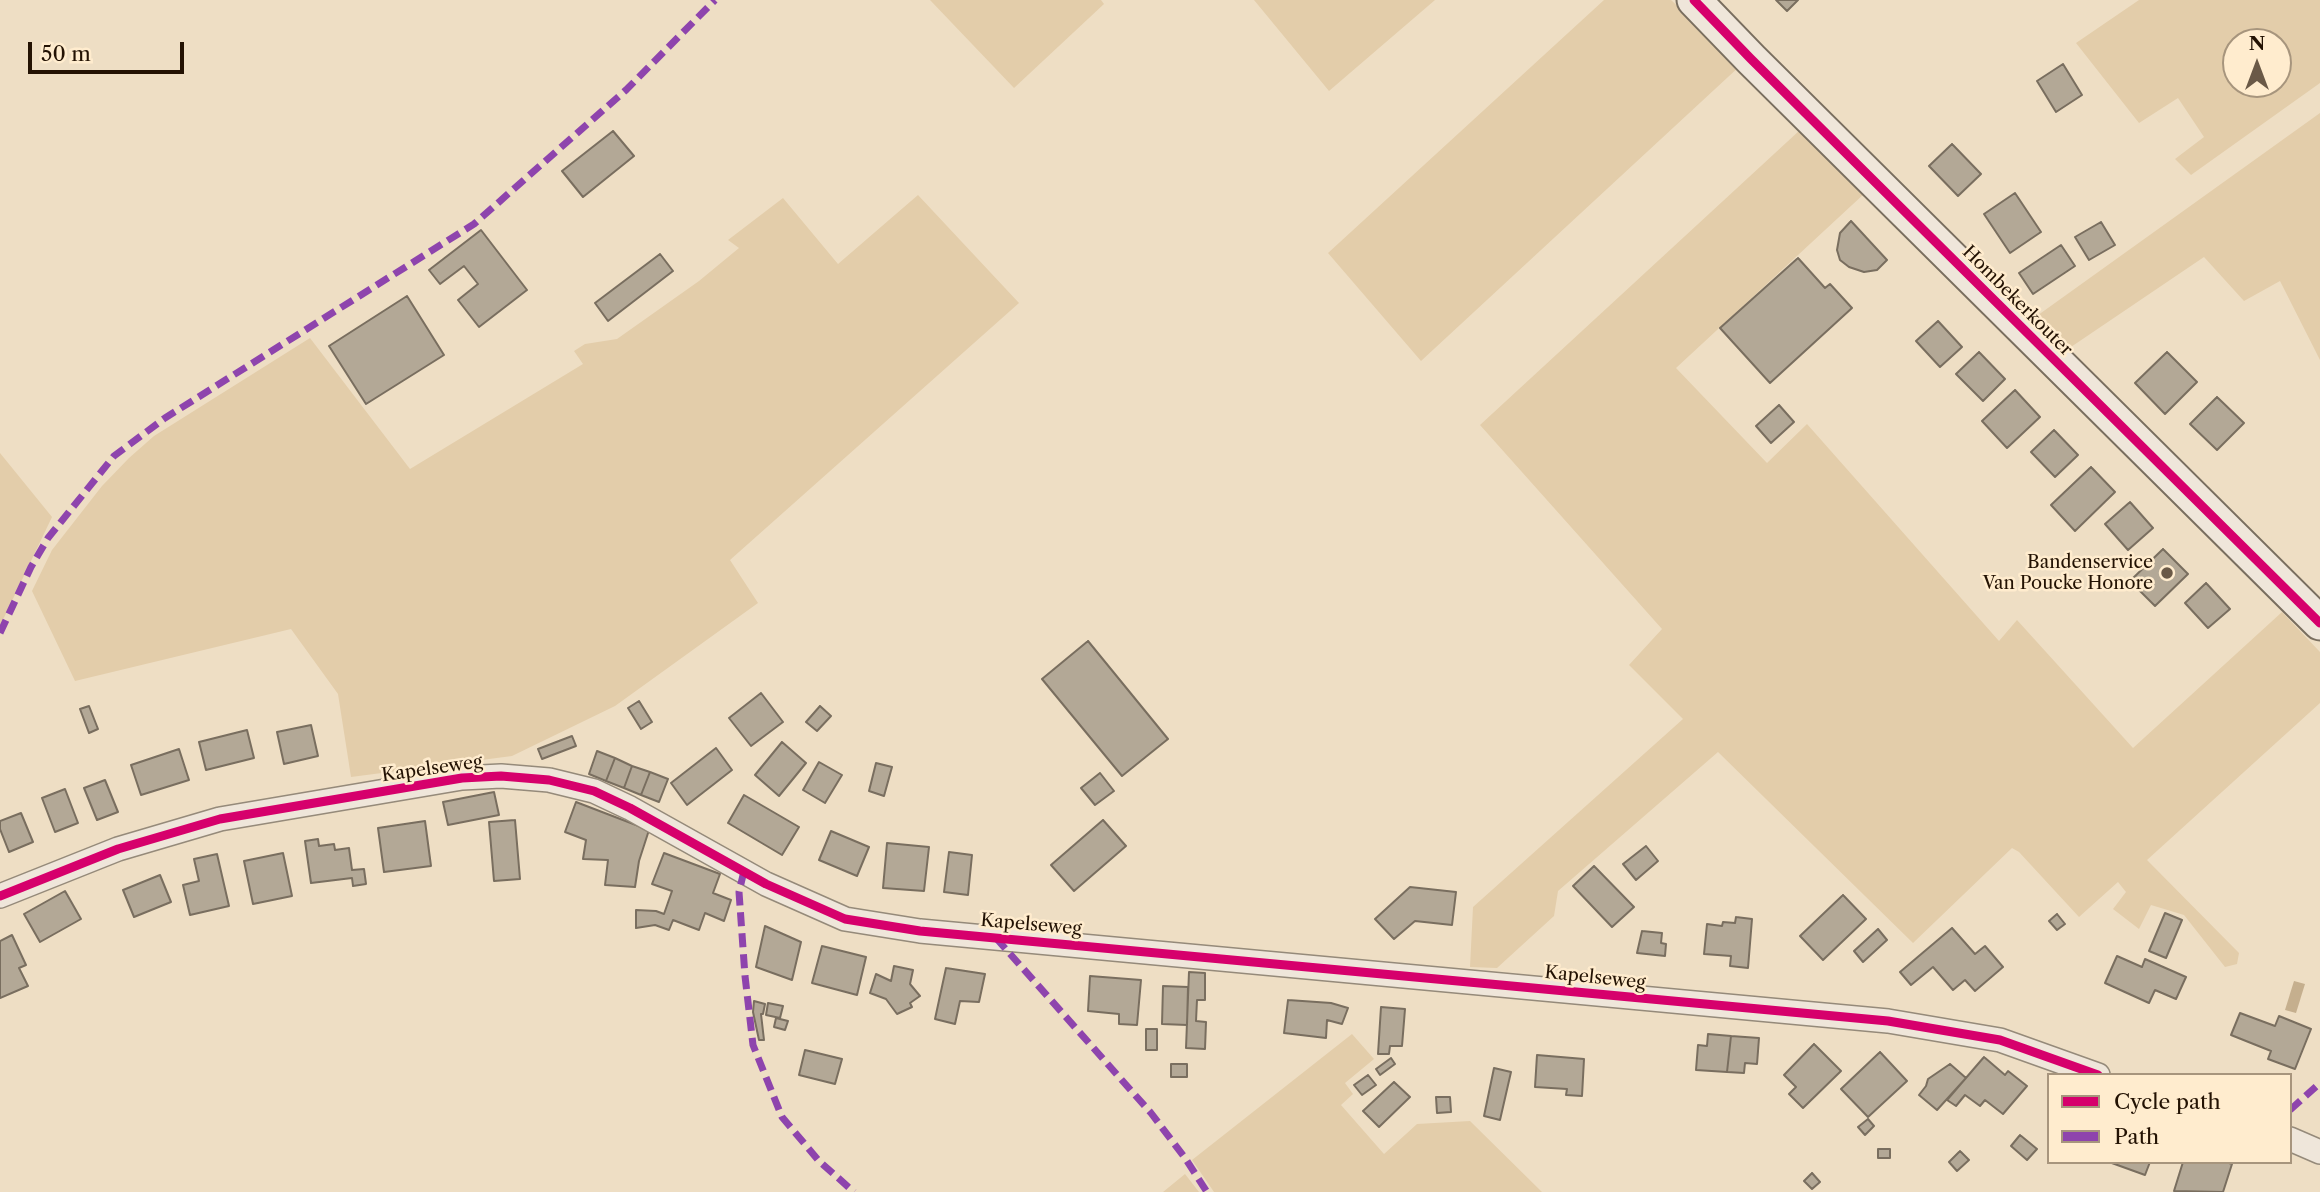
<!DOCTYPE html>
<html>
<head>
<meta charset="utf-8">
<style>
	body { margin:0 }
	#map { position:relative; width:2320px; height:1192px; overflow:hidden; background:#eedec4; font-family:"Libre Caslon Text",serif }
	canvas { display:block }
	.legend { position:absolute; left:2047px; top:1073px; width:245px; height:91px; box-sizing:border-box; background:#ffecce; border:2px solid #a7957d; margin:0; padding:9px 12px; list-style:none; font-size:21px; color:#231203 }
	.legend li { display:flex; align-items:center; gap:14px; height:35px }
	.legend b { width:35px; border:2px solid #a7957d }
	.north { position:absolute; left:2222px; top:28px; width:70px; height:70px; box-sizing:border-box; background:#ffecce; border:2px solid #a7957d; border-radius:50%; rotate:0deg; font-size:19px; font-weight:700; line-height:28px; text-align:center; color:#231203 }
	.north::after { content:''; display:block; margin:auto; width:24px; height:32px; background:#6a5947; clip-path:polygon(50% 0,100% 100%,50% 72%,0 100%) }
	.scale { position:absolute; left:28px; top:42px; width:156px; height:32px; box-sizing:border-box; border:4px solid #231203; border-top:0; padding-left:9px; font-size:21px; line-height:24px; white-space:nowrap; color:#231203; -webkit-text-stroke:5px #ffecce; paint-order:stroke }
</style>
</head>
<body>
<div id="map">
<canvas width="2320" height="1192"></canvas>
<ul class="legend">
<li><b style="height:9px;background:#d6006c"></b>Cycle path</li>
<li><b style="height:9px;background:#8e44ad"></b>Path</li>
</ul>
<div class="north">N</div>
<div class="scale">50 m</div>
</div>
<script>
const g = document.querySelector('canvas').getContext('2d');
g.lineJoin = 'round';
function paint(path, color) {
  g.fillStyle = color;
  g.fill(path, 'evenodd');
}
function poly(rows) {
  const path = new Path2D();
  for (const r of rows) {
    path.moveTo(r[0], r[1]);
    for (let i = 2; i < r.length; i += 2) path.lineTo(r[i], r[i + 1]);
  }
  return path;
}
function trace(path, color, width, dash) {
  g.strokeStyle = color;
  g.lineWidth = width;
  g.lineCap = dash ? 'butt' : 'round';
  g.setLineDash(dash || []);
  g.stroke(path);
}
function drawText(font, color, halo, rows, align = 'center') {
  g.font = font + ' "Libre Caslon Text",serif';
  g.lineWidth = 5;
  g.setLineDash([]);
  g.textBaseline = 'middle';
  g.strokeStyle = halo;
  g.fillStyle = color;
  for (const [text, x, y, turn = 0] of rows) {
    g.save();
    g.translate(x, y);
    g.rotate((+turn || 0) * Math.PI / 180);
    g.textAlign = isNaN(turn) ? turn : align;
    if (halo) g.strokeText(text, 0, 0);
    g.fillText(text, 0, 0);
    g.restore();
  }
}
const green = poly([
	[930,0,1101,0,1104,4,1014,88],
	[1254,0,1435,0,1329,91],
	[1604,0,1671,0,1741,65,1421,361,1328,253],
	[2139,0,2320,0,2320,83,2191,175,2175,159,2204,137,2178,98,2139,123,2076,43],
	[2236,42,2278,42,2278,84,2236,84],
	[2320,113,2320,360,2280,281,2244,301,2204,257,2065,351,2034,318],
	[1800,130,1865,193,1676,368,1767,463,1807,424,1999,641,2017,620,2133,748,2282,612,2320,652,2320,703,2147,860,2239,953,2237,964,2225,967,2184,915,2151,905,2139,929,2113,909,2126,892,2118,882,2079,917,2019,852,2012,848,1913,943,1718,752,1558,891,1554,916,1497,968,1470,967,1473,907,1683,719,1629,665,1662,629,1480,425],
	[918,195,1019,303,730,560,758,603,615,706,512,756,351,777,338,694,291,629,75,681,32,591,52,550,102,486,129,458,154,436,310,338,410,469,583,364,574,351,585,344,617,339,699,281,739,248,728,240,783,198,838,264],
	[0,453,52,517,0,626],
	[1352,1034,1374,1059,1345,1083,1353,1094,1341,1105,1384,1154,1417,1124,1470,1121,1542,1192,1214,1192,1192,1160],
	[1185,1174,1199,1192,1163,1192]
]);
const water = poly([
	[2294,981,2305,984,2296,1013,2285,1010]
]);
const building = poly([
	[1776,0,1798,0,1787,11,1776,0],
	[2063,64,2082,95,2056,112,2037,81,2063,64],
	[613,131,634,156,583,197,562,171,613,131],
	[1952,144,1981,174,1958,196,1929,166,1952,144],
	[2015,193,2041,232,2010,253,1984,214,2015,193],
	[1851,221,1887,260,1877,270,1864,272,1849,267,1840,260,1837,250,1840,233,1851,221],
	[2101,222,2115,245,2089,260,2075,237,2101,222],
	[481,230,527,290,479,327,458,300,478,284,464,266,440,284,429,270,481,230],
	[2061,245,2075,266,2033,294,2019,273,2061,245],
	[660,254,673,271,608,321,595,303,660,254],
	[1798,258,1825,288,1830,284,1852,308,1770,383,1720,328,1798,258],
	[407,296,444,355,366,404,329,346,407,296],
	[1938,321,1962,347,1940,367,1916,341,1938,321],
	[1979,352,2005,379,1983,401,1956,374,1979,352],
	[2167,352,2197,382,2165,414,2135,383,2167,352],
	[2015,390,2040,417,2007,448,1982,421,2015,390],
	[2217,397,2244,423,2217,450,2190,424,2217,397],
	[1779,405,1794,422,1771,443,1756,426,1779,405],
	[2054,430,2078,455,2055,477,2031,452,2054,430],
	[2091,467,2115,492,2075,531,2051,505,2091,467],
	[2130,502,2153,528,2128,550,2105,524,2130,502],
	[2163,549,2188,574,2155,606,2130,581,2163,549],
	[2206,583,2230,609,2208,628,2185,603,2206,583],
	[1088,641,1168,739,1122,776,1042,679,1088,641],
	[761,693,783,722,751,746,729,718,761,693],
	[639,701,652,722,641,729,628,708,639,701],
	[89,706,98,729,89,733,80,709,89,706],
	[820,706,831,716,817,731,806,722,820,706],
	[311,725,318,756,284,764,277,732,311,725],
	[247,730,254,758,206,770,199,742,247,730],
	[572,736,576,746,542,759,538,749,572,736],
	[782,742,806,763,779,796,755,775,782,742],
	[716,748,732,770,687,805,671,783,716,748],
	[179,749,189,780,141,795,131,765,179,749],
	[597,751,615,758,606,781,589,774,597,751],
	[615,758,632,766,624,788,606,781,615,758],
	[819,762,842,775,825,803,803,790,819,762],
	[876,763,892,767,884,796,869,791,876,763],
	[632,766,650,772,641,795,624,788,632,766],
	[650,772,668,779,659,802,641,795,650,772],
	[1100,773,1114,791,1095,805,1081,788,1100,773],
	[105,780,118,812,97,820,84,788,105,780],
	[65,789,78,823,55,832,42,798,65,789],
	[494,792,499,815,448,825,443,802,494,792],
	[744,795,799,827,782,855,728,823,744,795],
	[576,802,649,830,639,861,635,887,605,885,608,860,583,859,586,840,565,832,576,802],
	[21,813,33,842,9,852,0,829,0,821,21,813],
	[515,820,520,879,494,881,489,822,515,820],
	[1103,820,1126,846,1074,891,1051,865,1103,820],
	[425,821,431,866,384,872,378,828,425,821],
	[831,831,869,847,857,876,819,860,831,831],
	[318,839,319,846,334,844,335,850,349,848,352,870,364,869,366,884,353,886,352,878,311,883,305,841,318,839],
	[887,843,929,847,924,891,883,888,887,843],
	[1646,846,1658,861,1636,880,1623,864,1646,846],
	[949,852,972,855,968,895,944,892,949,852],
	[283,853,292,896,253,904,244,861,283,853],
	[664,853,720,874,713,893,731,900,724,921,705,913,699,930,673,920,669,930,655,925,636,928,636,910,656,911,664,914,672,891,652,884,664,853],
	[217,854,229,906,190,915,183,885,199,881,194,859,217,854],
	[1594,866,1634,907,1612,927,1573,886,1594,866],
	[160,875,171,902,134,917,123,890,160,875],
	[1410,887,1456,892,1452,925,1415,921,1394,939,1375,919,1410,887],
	[65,891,81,919,40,942,24,914,65,891],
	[1843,895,1866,919,1823,960,1800,936,1843,895],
	[2165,913,2182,920,2166,958,2149,951,2165,913],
	[2057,914,2065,924,2057,930,2049,921,2057,914],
	[1736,917,1752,919,1748,968,1730,966,1731,956,1704,954,1707,924,1722,926,1723,922,1735,923,1736,917],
	[765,926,801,942,792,980,756,967,765,926],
	[1952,928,1975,954,1985,946,2003,967,1975,991,1965,980,1953,990,1933,967,1911,985,1900,972,1952,928],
	[1878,929,1887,940,1863,962,1854,951,1878,929],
	[1642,931,1662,933,1661,943,1666,944,1665,956,1637,953,1642,931],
	[12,935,26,965,19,968,28,986,0,998,0,941,12,935],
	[822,946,866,957,857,995,812,983,822,946],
	[2117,956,2142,967,2145,959,2186,977,2176,999,2155,990,2149,1003,2105,983,2117,956],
	[894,966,913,970,910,984,920,996,910,1003,912,1007,897,1014,886,999,870,993,876,974,891,981,894,966],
	[946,968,985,974,979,1002,960,1001,955,1024,935,1019,946,968],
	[1189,972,1205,973,1205,1000,1197,1000,1196,1021,1206,1022,1205,1049,1186,1048,1189,972],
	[1090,976,1141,980,1137,1025,1119,1024,1119,1014,1088,1011,1090,976],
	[1163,986,1188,987,1187,1025,1162,1024,1163,986],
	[1288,1000,1331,1003,1348,1008,1342,1024,1327,1020,1326,1038,1284,1033,1288,1000],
	[754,1001,765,1004,763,1014,761,1014,764,1040,759,1040,753,1012,754,1001],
	[768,1003,783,1006,780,1018,766,1015,768,1003],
	[1381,1007,1405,1009,1402,1046,1390,1046,1389,1054,1378,1054,1381,1007],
	[2240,1013,2275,1026,2279,1016,2311,1029,2295,1069,2268,1059,2271,1051,2231,1035,2240,1013],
	[776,1018,788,1021,785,1030,774,1027,776,1018],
	[1146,1029,1157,1029,1157,1050,1146,1050,1146,1029],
	[1708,1034,1731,1036,1727,1072,1696,1070,1698,1045,1707,1046,1708,1034],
	[1731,1036,1759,1038,1757,1064,1745,1063,1744,1073,1727,1072,1731,1036],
	[1814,1044,1841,1071,1803,1108,1789,1094,1796,1087,1784,1075,1814,1044],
	[805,1050,842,1059,835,1084,799,1075,805,1050],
	[1880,1052,1907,1081,1868,1117,1841,1089,1880,1052],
	[1537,1055,1584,1059,1582,1096,1566,1095,1567,1089,1535,1087,1537,1055],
	[1984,1057,2005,1075,2008,1071,2027,1086,2003,1114,1985,1100,1980,1106,1965,1095,1956,1106,1947,1100,1984,1057],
	[1391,1058,1395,1064,1380,1075,1376,1069,1391,1058],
	[1171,1064,1187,1064,1187,1077,1171,1077,1171,1064],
	[1950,1064,1966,1078,1937,1110,1919,1095,1926,1086,1928,1079,1950,1064],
	[1494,1068,1511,1072,1500,1120,1484,1116,1494,1068],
	[1368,1075,1376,1085,1362,1095,1354,1085,1368,1075],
	[1394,1082,1410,1097,1379,1127,1363,1111,1394,1082],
	[1436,1097,1450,1097,1451,1112,1437,1113,1436,1097],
	[1868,1119,1874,1126,1865,1135,1858,1127,1868,1119],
	[2020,1135,2037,1149,2027,1160,2011,1146,2020,1135],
	[1878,1149,1890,1149,1890,1158,1878,1158,1878,1149],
	[1960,1151,1969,1160,1957,1171,1949,1162,1960,1151],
	[2109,1162,2150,1162,2145,1175,2109,1162],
	[2183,1162,2226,1162,2232,1164,2223,1192,2174,1191,2183,1162],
	[1812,1173,1820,1182,1812,1189,1804,1181,1812,1173]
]);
const street = poly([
	[0,896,118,849,220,819,462,778,501,776,549,780,594,791,630,808,766,884,845,919,920,931,1888,1021,2000,1040,2098,1075],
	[2290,1139,2320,1152]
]);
const secondary = poly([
	[1694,0,1751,59,2320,623]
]);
const quiet = poly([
	[0,633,31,567,48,538,114,456,165,418,474,224,626,90,715,0],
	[744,871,739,892,745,976,753,1045,782,1117,819,1161,854,1192],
	[996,938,1151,1113,1185,1158,1207,1192],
	[2290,1110,2320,1083]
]);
const cycleway = poly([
	[1694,0,1751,59,2320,623],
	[0,896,118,849,220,819,462,778,501,776,549,780,594,791,630,808,766,884,845,919,920,931,1888,1021,2000,1040,2098,1075]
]);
const markers = [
	[2167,573,7,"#6a5947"]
];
const streetNames = [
	["Hombekerkouter",2017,301,45],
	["Kapelseweg",432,769,-8],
	["Kapelseweg",1031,925,5],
	["Kapelseweg",1595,978,6]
];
const poiNames = [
	["Bandenservice",2153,563],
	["Van Poucke Honore",2153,584]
];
paint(green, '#e3cdaa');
paint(water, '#c5af8e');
paint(building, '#b3a896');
trace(building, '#796e5f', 2);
trace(street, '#958a7a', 26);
trace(secondary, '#796e5f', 37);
trace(street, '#efe6da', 23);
trace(secondary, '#efe6da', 33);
trace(quiet, '#8e44ad', 7, [14, 7]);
trace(cycleway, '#d6006c', 9);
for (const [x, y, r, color] of markers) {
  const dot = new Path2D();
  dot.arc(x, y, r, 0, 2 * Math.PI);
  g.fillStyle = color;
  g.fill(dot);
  trace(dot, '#ffecce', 2.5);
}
drawText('18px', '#231203', '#ffecce', streetNames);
drawText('18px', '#231203', '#ffecce', poiNames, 'right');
</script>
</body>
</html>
